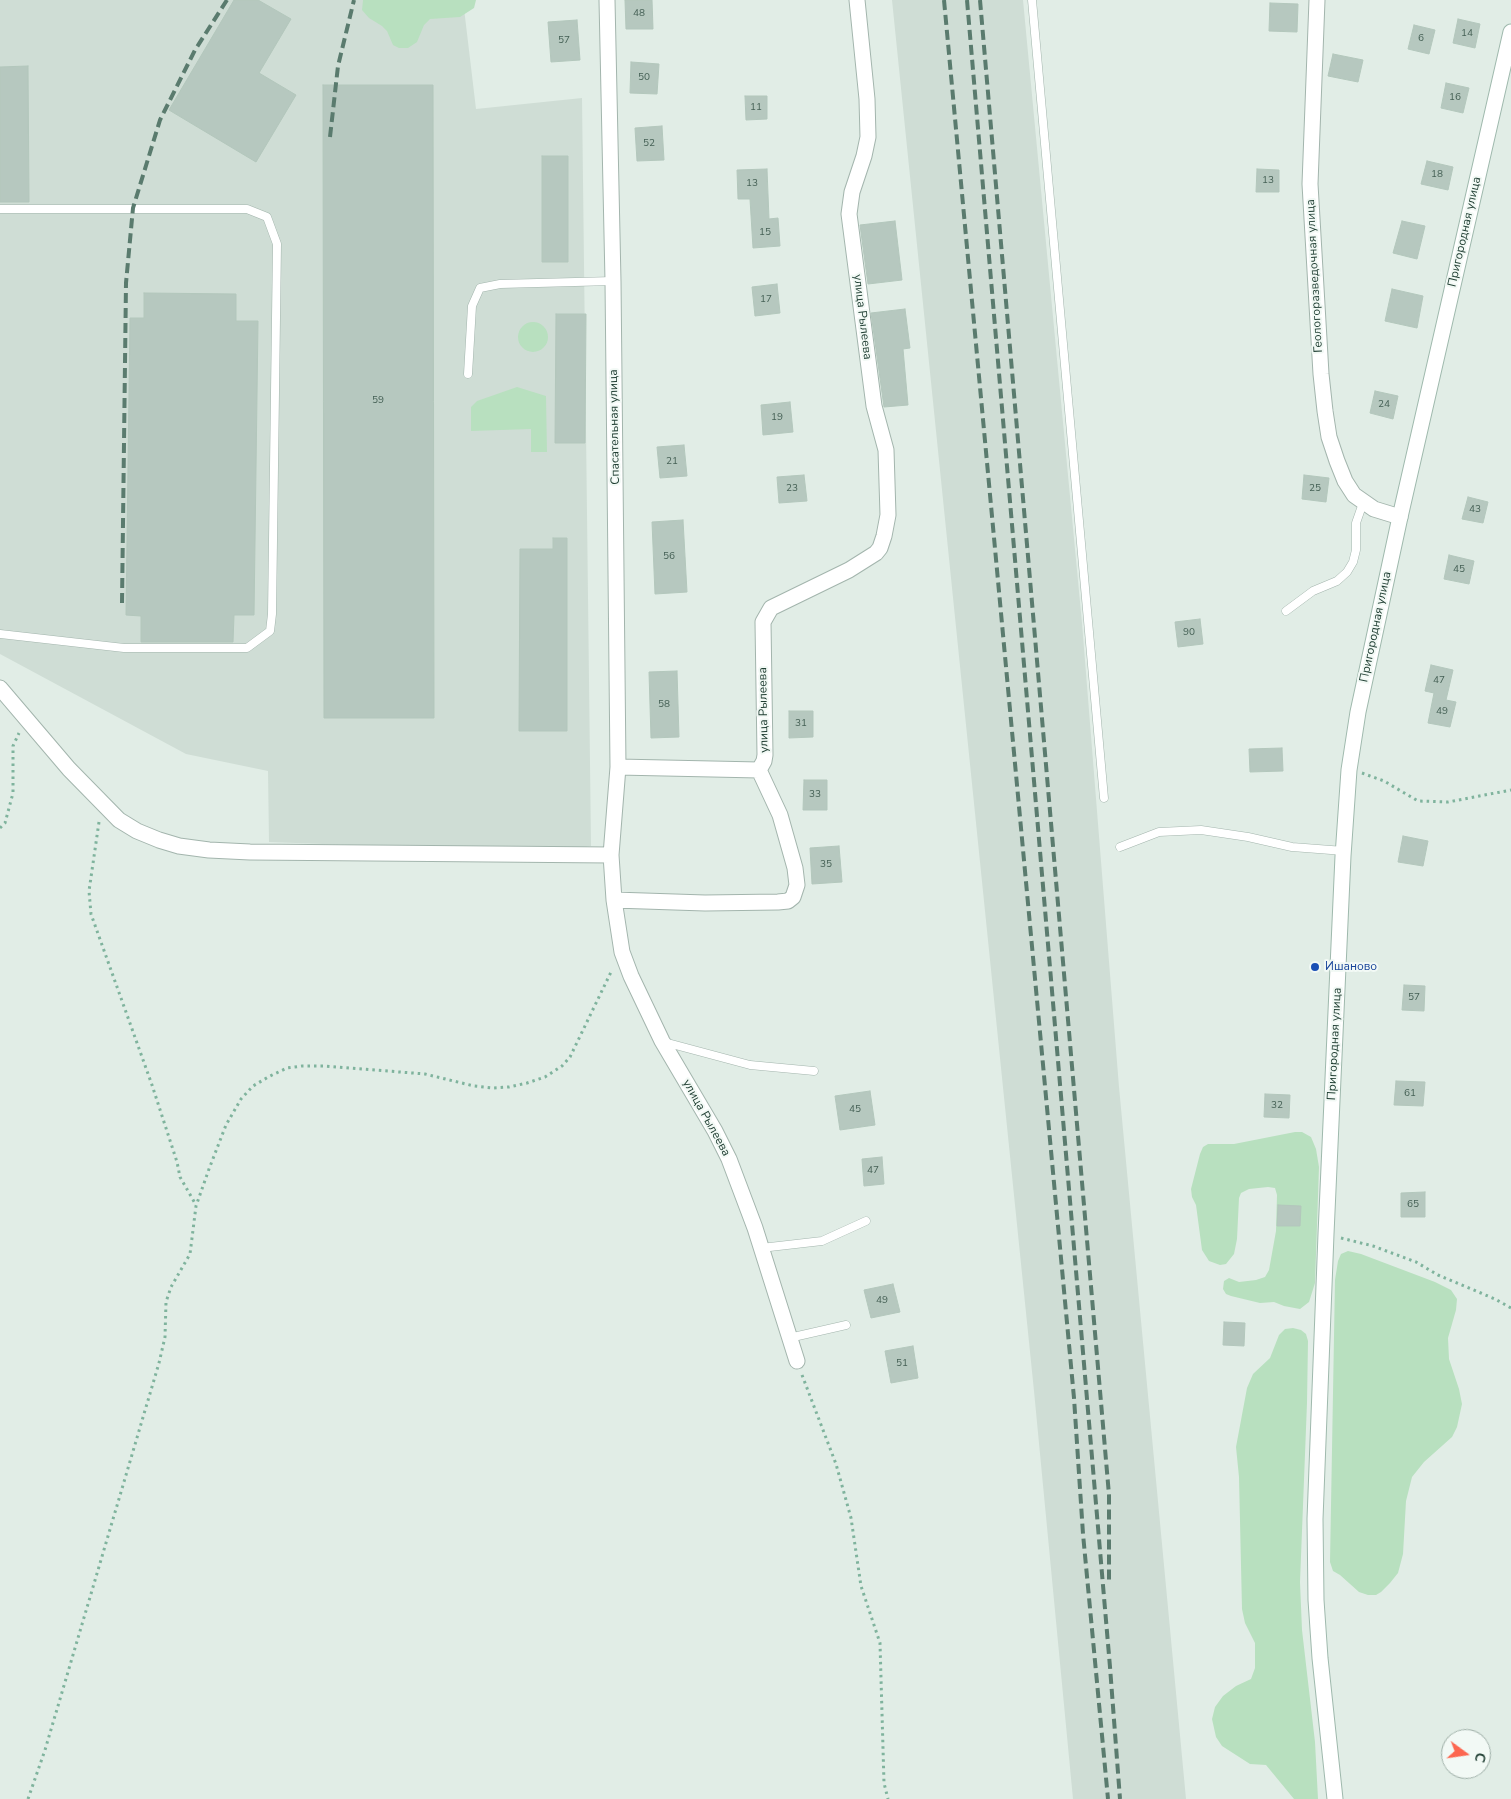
<!DOCTYPE html>
<html>
<head>
<meta charset="utf-8">
<style>
	body { margin:0 }
	#map { position:relative; width:1511px; height:1799px; overflow:hidden; background:#e1ede6; font-family:"Nunito Sans",sans-serif }
	canvas { display:block }
	.north { position:absolute; left:1441px; top:1729px; width:50px; height:50px; box-sizing:border-box; background:#f2f9f5; border:1px solid #9eafa7; border-radius:50%; rotate:104deg; font-size:14px; font-weight:700; line-height:20px; text-align:center; color:#203f33 }
	.north::after { content:''; display:block; margin:auto; width:18px; height:22px; background:#fc6750; clip-path:polygon(50% 0,100% 100%,50% 72%,0 100%) }
</style>
</head>
<body>
<div id="map">
<canvas width="1511" height="1799"></canvas>
<div class="north">С</div>
</div>
<script>
const g = document.querySelector('canvas').getContext('2d');
g.lineJoin = 'round';
function paint(path, color) {
  g.fillStyle = color;
  g.fill(path, 'evenodd');
}
function poly(rows) {
  const path = new Path2D();
  for (const r of rows) {
    if (r.length === 3) {
      path.moveTo(r[0] + r[2], r[1]);
      path.arc(r[0], r[1], r[2], 0, 2 * Math.PI);
      continue;
    }
    path.moveTo(r[0], r[1]);
    for (let i = 2; i < r.length; i += 2) path.lineTo(r[i], r[i + 1]);
  }
  return path;
}
function trace(path, color, width, dash) {
  g.strokeStyle = color;
  g.lineWidth = width;
  g.lineCap = dash ? 'butt' : 'round';
  g.setLineDash(dash || []);
  g.stroke(path);
}
function drawText(font, color, halo, rows, align = 'center') {
  g.font = font + ' "Nunito Sans",sans-serif';
  g.lineWidth = 4;
  g.setLineDash([]);
  g.textBaseline = 'middle';
  g.strokeStyle = halo;
  g.fillStyle = color;
  for (const [text, x, y, turn = 0] of rows) {
    g.save();
    g.translate(x, y);
    g.rotate((+turn || 0) * Math.PI / 180);
    g.textAlign = isNaN(turn) ? turn : align;
    if (halo) g.strokeText(text, 0, 0);
    g.fillText(text, 0, 0);
    g.restore();
  }
}
const built = poly([
	[0,0,463,0,476,109,582,98,591,846,568,850,458,849,269,842,268,771,186,754,0,654],
	[892,0,1023,0,1082,623,1119,1087,1186,1799,1073,1799,1034,1391]
]);
const green = poly([
	[363,0,476,0,474,8,460,17,430,19,424,25,417,42,408,48,399,48,393,45,387,31,382,26,369,18,362,10],
	[533,337,15],
	[517,387,546,396,547,452,531,452,531,429,471,431,471,407,477,401],
	[1295,1132,1302,1132,1311,1137,1316,1149,1319,1167,1315,1283,1309,1302,1300,1309,1284,1306,1274,1302,1260,1303,1231,1296,1226,1294,1223,1289,1224,1281,1229,1278,1239,1282,1256,1280,1265,1277,1269,1270,1276,1231,1277,1195,1275,1188,1268,1187,1249,1189,1241,1193,1239,1198,1237,1239,1234,1254,1226,1264,1220,1265,1209,1261,1202,1250,1196,1205,1192,1197,1191,1189,1200,1154,1203,1147,1208,1144,1234,1144],
	[1348,1251,1361,1254,1435,1282,1451,1290,1457,1299,1456,1310,1448,1338,1449,1359,1459,1389,1462,1404,1457,1427,1452,1437,1424,1462,1412,1477,1406,1501,1403,1554,1398,1573,1390,1583,1381,1592,1376,1595,1368,1595,1359,1592,1340,1575,1333,1571,1330,1562,1335,1280,1338,1261,1341,1254],
	[1293,1328,1301,1330,1306,1334,1308,1341,1307,1403,1300,1582,1302,1630,1315,1742,1318,1799,1294,1799,1266,1765,1250,1764,1222,1746,1216,1737,1212,1719,1215,1707,1223,1696,1236,1686,1251,1679,1255,1668,1255,1643,1245,1623,1242,1609,1239,1477,1236,1447,1247,1388,1253,1374,1270,1358,1279,1335,1285,1329]
]);
const building = poly([
	[234,0,258,0,291,19,259,73,296,95,256,162,169,110,234,0],
	[625,0,652,0,653,29,626,29,625,0],
	[1270,3,1298,4,1297,32,1269,31,1270,3],
	[1458,19,1480,24,1475,48,1453,43,1458,19],
	[577,20,580,60,551,62,548,22,577,20],
	[1414,25,1435,30,1429,54,1408,49,1414,25],
	[1333,54,1363,60,1358,82,1328,76,1333,54],
	[631,62,659,64,657,94,630,93,631,62],
	[28,66,29,202,0,202,0,67,28,66],
	[1446,83,1469,88,1463,113,1441,108,1446,83],
	[323,85,433,85,434,718,324,718,323,85],
	[745,96,767,96,767,119,746,120,745,96],
	[662,126,664,160,637,161,635,128,662,126],
	[542,156,568,156,568,262,542,262,542,156],
	[1427,161,1453,167,1448,190,1421,184,1427,161],
	[767,169,769,219,778,218,780,246,753,248,750,199,738,199,737,170,767,169],
	[1257,169,1279,170,1279,192,1256,192,1257,169],
	[895,221,902,280,868,284,860,225,895,221],
	[1402,221,1425,226,1417,259,1393,253,1402,221],
	[777,284,780,313,755,316,752,287,777,284],
	[1392,289,1423,296,1417,328,1385,321,1392,289],
	[144,293,236,294,236,321,258,321,254,615,234,615,233,642,141,642,141,616,126,615,130,318,144,318,144,293],
	[905,309,910,348,903,349,908,405,884,407,871,313,905,309],
	[556,314,586,314,585,443,555,443,556,314],
	[1375,391,1398,396,1393,419,1370,413,1375,391],
	[790,402,793,432,763,435,761,405,790,402],
	[684,445,687,476,660,478,657,447,684,445],
	[804,475,807,501,779,503,777,477,804,475],
	[1304,475,1329,478,1326,502,1302,499,1304,475],
	[1468,497,1488,502,1483,523,1462,519,1468,497],
	[683,520,687,592,655,594,652,522,683,520],
	[553,538,567,538,567,731,519,731,520,549,553,549,553,538],
	[1449,555,1474,561,1469,584,1444,579,1449,555],
	[1200,619,1203,644,1178,647,1175,622,1200,619],
	[1431,665,1453,670,1446,700,1456,702,1450,727,1428,723,1434,693,1425,691,1431,665],
	[677,671,679,737,651,738,649,672,677,671],
	[789,711,813,711,813,737,789,738,789,711],
	[1282,748,1283,771,1250,772,1249,749,1282,748],
	[804,780,827,780,827,810,803,810,804,780],
	[1403,836,1428,841,1423,866,1398,862,1403,836],
	[839,846,842,882,812,884,810,848,839,846],
	[1404,985,1425,986,1424,1011,1402,1010,1404,985],
	[1396,1081,1425,1082,1423,1106,1394,1105,1396,1081],
	[870,1091,875,1125,840,1130,835,1096,870,1091],
	[1265,1094,1290,1095,1289,1118,1264,1117,1265,1094],
	[882,1157,884,1184,864,1186,862,1159,882,1157],
	[1425,1192,1425,1217,1401,1217,1401,1193,1425,1192],
	[1278,1205,1301,1206,1300,1226,1277,1226,1278,1205],
	[893,1284,900,1312,871,1318,864,1290,893,1284],
	[1224,1322,1245,1323,1244,1346,1223,1345,1224,1322],
	[913,1346,918,1378,891,1383,885,1351,913,1346]
]);
const path = poly([
	[1362,773,1384,781,1418,801,1448,802,1511,790],
	[99,822,89,891,91,914,152,1085,177,1162,180,1177,196,1205],
	[0,828,5,823,13,793,13,746,19,733],
	[1341,1238,1373,1246,1416,1262,1438,1275,1495,1299,1511,1308],
	[802,1375,836,1464,851,1518,861,1586,880,1643,884,1783,888,1799],
	[28,1799,45,1750,159,1363,165,1337,166,1302,171,1287,190,1254,196,1206,209,1169,226,1125,241,1099,253,1086,270,1076,287,1068,302,1066,324,1066,425,1074,474,1086,493,1088,509,1087,527,1083,545,1077,562,1066,570,1057,612,970]
]);
const lane = poly([
	[1032,0,1104,798],
	[0,209,247,209,267,217,277,244,272,614,270,631,247,648,124,648,0,634],
	[468,374,472,306,480,288,500,284,613,281],
	[1286,611,1313,591,1337,581,1347,572,1353,562,1356,550,1356,523,1363,503],
	[1120,847,1159,832,1201,830,1248,837,1292,847,1344,851],
	[664,1042,750,1065,814,1071],
	[761,1248,822,1241,866,1221],
	[789,1338,846,1325]
]);
const street = poly([
	[607,0,613,281,618,767,611,855,614,900],
	[1317,0,1310,184,1321,374,1325,411,1329,437,1337,461,1345,481,1354,495,1374,509,1400,517],
	[0,688,69,769,119,820,137,831,159,840,179,846,209,850,250,852,611,855],
	[618,767,759,770],
	[797,1361,755,1228,729,1159,715,1131,662,1041,631,976,622,952,614,900,705,903,778,902,788,901,793,897,797,885,795,868,780,815,759,770,764,761,765,755,763,622,771,608,849,570,876,553,880,548,884,536,888,515,886,450,874,406,849,214,852,192,864,156,868,137,867,99,857,0]
]);
const secondary = poly([
	[1335,1799,1320,1658,1316,1600,1315,1519,1326,1234,1343,856,1349,770,1358,712,1400,517,1511,32]
]);
const rail = poly([
	[944,0,1074,1398,1083,1534,1108,1799],
	[967,0,1110,1667,1120,1799],
	[980,0,1109,1495,1109,1582],
	[330,137,338,66,354,0],
	[122,603,126,283,133,208,160,120,195,50,227,0]
]);
const markers = [
	[1315,967,5,"#1a4fb4"]
];
const numberNames = [
	["48",639,14],
	["14",1467,34],
	["6",1421,39],
	["57",564,41],
	["50",644,78],
	["16",1455,98],
	["11",756,108],
	["52",649,144],
	["18",1437,175],
	["13",1268,181],
	["13",752,184],
	["15",765,233],
	["17",766,300],
	["59",378,401],
	["24",1384,405],
	["19",777,418],
	["21",672,462],
	["23",792,489],
	["25",1315,489],
	["43",1475,510],
	["56",669,557],
	["45",1459,570],
	["90",1189,633],
	["47",1439,681],
	["58",664,705],
	["49",1442,712],
	["31",801,724],
	["33",815,795],
	["35",826,865],
	["57",1414,998],
	["61",1410,1094],
	["32",1277,1106],
	["45",855,1110],
	["47",873,1171],
	["65",1413,1205],
	["49",882,1301],
	["51",902,1364]
];
const streetNames = [
	["Пригородная улица",1465,232,-77],
	["Геологоразведочная улица",1315,276,-93],
	["улица Рылеева",862,317,83],
	["Спасательная улица",615,427,-91],
	["Пригородная улица",1376,627,-78],
	["улица Рылеева",764,710,-91],
	["Пригородная улица",1335,1044,-87],
	["улица Рылеева",706,1118,61]
];
const transitNames = [
	["Ишаново",1325,967]
];
paint(built, '#cfddd5');
paint(green, '#b8e0bf');
paint(building, '#b6c8bf');
trace(building, '#b3c7bc', 1);
trace(lane, '#a3b5ad', 9);
trace(street, '#a3b5ad', 17);
trace(secondary, '#9fb9ad', 17);
trace(path, '#7fb39d', 3, [2.5, 4]);
trace(lane, '#fff', 8);
trace(street, '#fff', 15);
trace(secondary, '#fff', 15);
trace(rail, '#5a7b6e', 4, [10, 5]);
for (const [x, y, r, color] of markers) {
  const dot = new Path2D();
  dot.arc(x, y, r, 0, 2 * Math.PI);
  g.fillStyle = color;
  g.fill(dot);
  trace(dot, '#f2f9f5', 2);
}
drawText('10px', '#466156', null, numberNames);
drawText('12px', '#203f33', '#f2f9f5', streetNames);
drawText('12px', '#164399', '#f2f9f5', transitNames, 'left');
</script>
</body>
</html>
